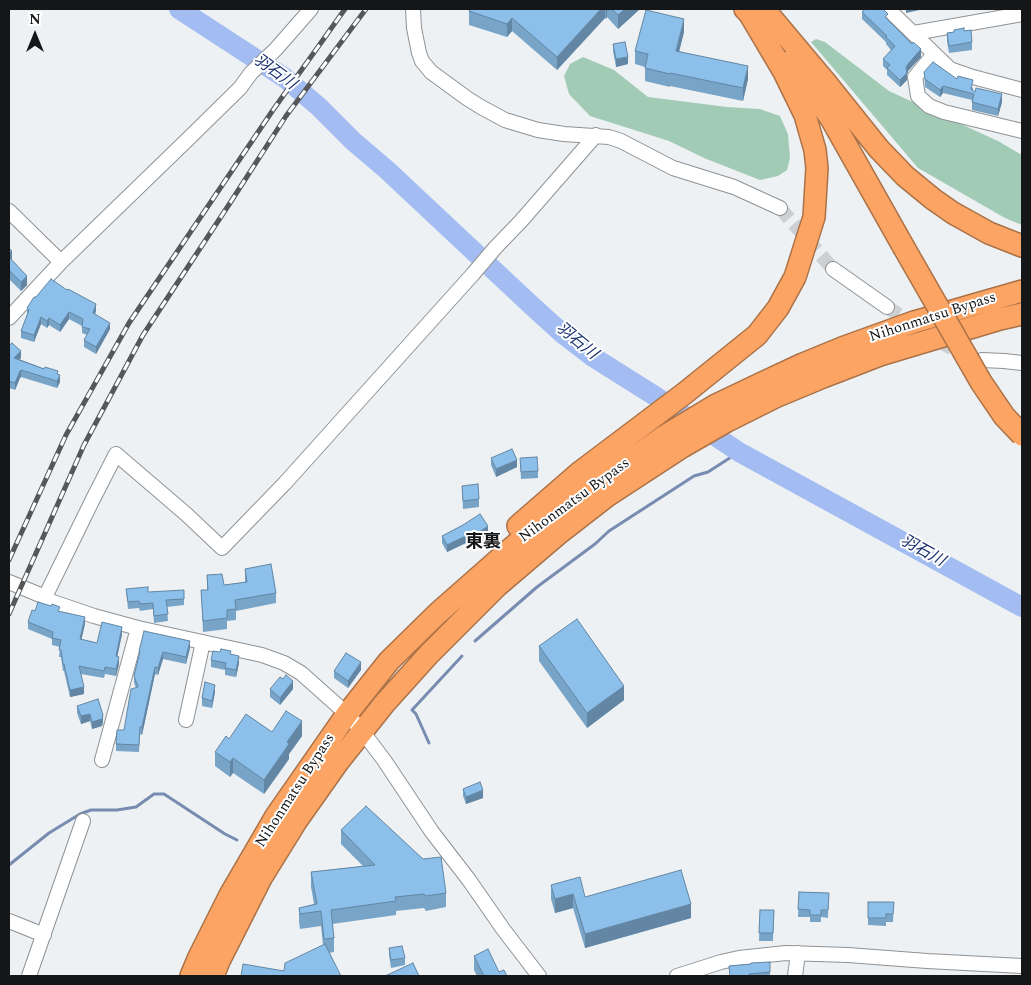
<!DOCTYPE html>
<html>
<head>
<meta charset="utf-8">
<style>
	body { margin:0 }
	#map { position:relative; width:1031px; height:985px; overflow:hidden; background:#edf1f4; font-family:Spectral,serif }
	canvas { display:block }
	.frame { position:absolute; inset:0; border:10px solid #151617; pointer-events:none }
	.north { position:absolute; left:10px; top:10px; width:50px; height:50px; -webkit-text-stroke:4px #fff; paint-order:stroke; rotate:0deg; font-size:14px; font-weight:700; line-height:20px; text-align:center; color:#151617 }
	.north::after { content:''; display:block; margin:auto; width:18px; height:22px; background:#151617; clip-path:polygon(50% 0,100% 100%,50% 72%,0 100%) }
</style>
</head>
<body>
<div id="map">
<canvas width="1031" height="985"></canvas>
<div class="frame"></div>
<div class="north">N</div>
</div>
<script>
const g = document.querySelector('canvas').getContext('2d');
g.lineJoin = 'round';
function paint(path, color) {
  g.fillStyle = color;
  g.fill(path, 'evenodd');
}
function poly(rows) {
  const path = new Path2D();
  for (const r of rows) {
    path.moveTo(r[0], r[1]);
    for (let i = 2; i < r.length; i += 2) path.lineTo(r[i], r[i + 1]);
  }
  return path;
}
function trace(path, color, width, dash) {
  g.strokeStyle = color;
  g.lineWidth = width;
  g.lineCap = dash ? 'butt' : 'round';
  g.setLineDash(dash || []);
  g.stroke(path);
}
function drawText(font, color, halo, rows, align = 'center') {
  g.font = font + ' Spectral,"Noto Sans JP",serif';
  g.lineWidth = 4;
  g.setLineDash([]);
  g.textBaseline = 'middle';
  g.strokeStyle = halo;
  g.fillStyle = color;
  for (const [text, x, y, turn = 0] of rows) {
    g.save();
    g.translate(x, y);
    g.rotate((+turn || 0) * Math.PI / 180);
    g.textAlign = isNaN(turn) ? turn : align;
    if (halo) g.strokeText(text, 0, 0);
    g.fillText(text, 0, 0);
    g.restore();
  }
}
const green = poly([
	[816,39,825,42,889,91,998,141,1022,155,1022,225,1005,218,918,168,811,42],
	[583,57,614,70,648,97,727,107,760,109,780,116,788,134,790,158,787,170,778,176,760,180,704,158,669,141,590,116,569,94,564,76,570,64]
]);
const stream = poly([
	[475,641,537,587,595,544,609,531,694,476,708,472,739,452],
	[429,743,416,714,412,710,462,656],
	[9,865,49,833,80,814,91,810,117,810,136,807,154,794,164,794,225,834,237,840]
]);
const river = poly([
	[179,9,285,78,319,107,353,141,387,170,531,305,563,334,593,357,655,396,739,452,1022,607]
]);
const minorTunnel = poly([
	[780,208,833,269],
	[887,307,946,345,964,355]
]);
const minor = poly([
	[413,9,414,28,419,53,422,61,431,72,468,99,481,107,505,120,538,130,564,134,609,137,621,141,673,168,734,187,780,208],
	[888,9,950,69,973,77,1022,90],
	[914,33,1022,14],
	[934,54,915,77,918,96,929,106,944,112,1022,131],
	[9,211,61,262],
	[833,269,887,307],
	[9,318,61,262,187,140,240,88,251,73,276,49,311,9],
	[982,360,1004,361,1022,363],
	[9,582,45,597,50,601,94,616,138,628,262,655,284,663,301,673,347,714,362,731,384,760,432,832,469,880,503,929,539,976],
	[45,597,93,499,116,454,186,514,222,548,285,483,473,274,495,248,521,221,596,135],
	[186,720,203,642],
	[102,760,138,628],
	[9,921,44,935],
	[29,976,83,821],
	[677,976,721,962,739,958,786,953,848,955,927,961,1022,966],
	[795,976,798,953]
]);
const highway = poly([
	[764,9,827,84,879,149,905,176,933,199,953,213,989,233,1022,246],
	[791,61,832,120,903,246],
	[518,526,579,473,685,393,757,335,778,308,795,277,814,217,817,168,815,150,805,115,784,72,749,13,745,9],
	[191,976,199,957,230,895,276,816,347,714,389,661,438,613,522,539,575,500,663,437,716,405,760,384,803,364,842,348,914,322,1022,291],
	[213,976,219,961,261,878,297,820,338,762,384,704,429,654,497,586,558,534,607,496,682,447,727,421,775,397,823,377,880,355,1000,319,1022,314]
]);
const rail = poly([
	[9,560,66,435,129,323,273,110,345,9],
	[9,614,84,445,143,335,230,203,286,116,366,9]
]);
const highwayBridge = poly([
	[903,246,981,382,1004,416,1022,435]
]);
const wall = poly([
	[470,9,640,9,618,29,607,17,606,19,605,18,557,70,512,31,507,37,469,25,469,11],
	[864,9,883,9,888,21,921,57,908,71,907,75,907,80,900,87,887,75,887,70,883,66,883,59,891,50,886,44,886,42,862,19,862,12],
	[954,30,964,31,972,42,972,50,949,53,947,41,947,33,954,32],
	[684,32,679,51,748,79,743,101,670,86,670,87,645,81,645,67,635,64,635,51],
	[613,44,628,64,616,67,613,51],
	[924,72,957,79,973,88,973,91,975,92,1002,102,998,116,972,110,972,100,943,93,940,97,925,87],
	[9,248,12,260,27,285,21,291,9,279],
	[27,308,96,311,95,314,110,329,96,354,84,347,84,340,87,335,82,333,82,326,69,319,60,332,49,325,47,328,41,324,34,342,21,338,21,331,27,316],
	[9,346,21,358,19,359,58,374,60,382,57,388,21,377,20,378,15,390,9,388],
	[491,458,517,467,496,477,491,465],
	[520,458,538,471,538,478,521,479],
	[462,486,479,499,479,507,463,509],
	[463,525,488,534,472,545,470,541,447,552,442,543,442,536],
	[245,569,276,593,276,603,236,611,236,620,227,621,227,629,203,632,201,590,207,590,207,575,224,585,245,582],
	[126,589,184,599,184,605,167,607,168,621,154,623,153,609,140,611,139,608,128,609],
	[35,611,60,611,85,624,81,639,97,643,122,634,117,657,119,664,116,676,105,674,104,678,81,674,84,694,70,697,64,671,63,671,61,657,59,657,60,647,52,645,52,639,28,629,28,622],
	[539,646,624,700,587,728,539,661],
	[190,648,186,664,163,659,158,675,155,674,142,735,140,734,139,752,116,751,116,744,124,730,136,688,134,683,134,676,139,655,139,651],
	[231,654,239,663,236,677,225,675,225,670,211,667,211,660],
	[361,670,348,688,334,678,334,671],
	[283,679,293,689,280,705,270,697,270,689],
	[215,692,212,708,202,706,202,698],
	[77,706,103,722,102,726,92,729,90,721,81,724,77,713],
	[272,732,302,736,289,754,289,759,264,794,233,773,230,777,215,766,215,752,229,739],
	[463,789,483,798,466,804,463,796],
	[341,830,446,893,446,907,426,911,424,908,396,911,396,915,332,924,334,938,334,952,329,953,284,971,323,945,321,926,300,929,299,922,299,908,314,904,311,887,311,872,363,866,341,844],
	[551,885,585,897,691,918,585,948,573,908,555,913,551,899],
	[799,892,829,893,828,918,821,917,821,922,810,922,810,917,798,917],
	[868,902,894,902,893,922,886,922,886,926,868,925],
	[760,910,774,910,773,941,759,941],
	[389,948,405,958,405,965,391,968,389,955],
	[474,956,499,972,507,976,477,976,474,970],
	[770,962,770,976,730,976,729,966]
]);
const shadedWall = poly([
	[601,9,605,9,605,18,557,70,557,57],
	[606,9,607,9,607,17,606,19],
	[625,9,640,9,618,29,618,15],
	[906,9,924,9,906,13],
	[512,18,512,31,507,37,507,24],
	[684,19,684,32,676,64,676,51],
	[921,49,921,57,908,71,907,75,907,80,900,87,900,80,908,64],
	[628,57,628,64,616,67,616,59],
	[748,66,748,79,743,101,743,88],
	[943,86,943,93,940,97,940,90],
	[1002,94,1002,102,998,116,998,109],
	[12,251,12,261,9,264,9,254],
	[27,276,27,285,21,291,21,282],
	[96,304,96,311,93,320,93,313],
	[69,312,69,319,60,332,60,325],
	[41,317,41,324,34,342,34,335],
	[49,318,49,325,47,328,47,321],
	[110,323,110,329,96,354,96,347],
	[21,351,21,358,14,365,14,358],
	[21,370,21,377,20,378,15,390,15,383,20,371],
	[60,375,60,382,57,388,57,381],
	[517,460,517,467,496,477,496,469],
	[488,526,488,534,472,545,472,537],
	[470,534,470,541,447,552,447,545],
	[85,617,85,624,80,646,80,639],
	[122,627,122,634,116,663,116,656],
	[190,641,190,648,186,664,186,657],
	[163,652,163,659,158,675,158,668],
	[239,656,239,663,236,677,236,670],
	[119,657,119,664,116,676,116,669],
	[361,662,361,670,348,688,348,681],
	[155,667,155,674,142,735,142,727],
	[293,681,293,689,280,705,280,698],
	[215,685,215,692,212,708,212,701],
	[624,686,624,700,587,728,587,713],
	[84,687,84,694,70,697,70,690],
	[90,714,90,721,81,724,81,716],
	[103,715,103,722,102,726,92,729,92,722],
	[302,721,302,736,289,754,289,759,264,794,264,780,287,742],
	[233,758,233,773,230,777,230,762],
	[483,790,483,798,466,804,466,797],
	[573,894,573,908,555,913,555,899],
	[691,904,691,918,585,948,585,934]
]);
const building = poly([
	[470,9,601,9,557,57,512,18,507,24,469,11,470,9],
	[612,9,625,9,618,15,612,9],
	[865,9,883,9,888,14,885,17,912,44,913,42,921,49,908,64,906,68,907,73,900,80,887,68,890,65,883,59,895,46,886,37,887,36,862,12,865,9],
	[646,10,684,19,676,51,748,66,743,88,670,73,670,74,645,68,648,54,635,51,646,10],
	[964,28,964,31,971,30,972,42,949,46,947,33,954,32,954,30,964,28],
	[625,42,628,57,616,59,613,44,625,42],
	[933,62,957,79,958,76,973,80,971,89,975,92,976,88,1002,94,998,109,972,102,974,94,943,86,940,90,925,79,924,72,933,62],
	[9,248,12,251,9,254,9,248],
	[9,257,27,276,21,282,9,270,9,257],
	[51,279,67,290,68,289,96,304,93,313,110,323,96,347,84,340,90,329,82,327,83,319,69,312,60,325,49,318,47,321,41,317,34,335,21,331,29,310,27,308,34,297,36,297,51,279],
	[12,343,21,351,14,358,44,369,45,367,58,371,57,374,60,375,57,381,21,370,20,371,15,383,9,381,9,346,12,343],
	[512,449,517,460,496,469,491,458,512,449],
	[537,457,538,471,521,472,520,458,537,457],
	[478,484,479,499,463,501,462,486,478,484],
	[480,514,488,526,472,537,470,534,447,545,442,536,463,525,480,514],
	[271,564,276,593,235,600,236,609,227,610,227,618,203,621,201,590,208,590,207,575,222,574,224,585,247,582,245,569,271,564],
	[148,587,148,592,184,590,184,599,166,600,168,614,154,616,153,603,140,604,139,601,128,602,126,589,148,587],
	[38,602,51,606,52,604,60,607,58,611,85,617,80,639,97,643,102,622,122,627,116,656,119,657,116,669,105,667,104,671,79,666,84,687,70,690,64,664,63,664,61,650,59,650,61,640,52,638,53,632,28,622,32,610,35,611,38,602],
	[577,619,624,686,587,713,539,646,577,619],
	[144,631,190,641,186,657,163,652,158,668,155,667,142,727,140,727,139,745,116,744,117,730,124,730,131,689,138,687,134,676,140,651,139,651,144,631],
	[221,649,231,651,230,654,239,656,236,670,225,668,226,663,211,660,213,651,220,652,221,649],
	[346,653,361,662,348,681,334,671,346,653],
	[286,675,293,681,280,698,270,689,280,677,283,679,286,675],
	[205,682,215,685,212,701,202,698,205,682],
	[98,699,103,715,102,719,92,722,90,714,81,716,77,706,98,699],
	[286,711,302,721,287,742,289,744,264,780,233,758,230,762,215,752,226,736,229,739,246,714,272,732,286,711],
	[480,782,483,790,466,797,463,789,480,782],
	[366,806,423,859,441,857,446,893,426,896,424,894,395,897,396,901,331,910,334,938,324,939,321,911,300,914,299,908,317,904,311,872,375,865,341,830,366,806],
	[681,870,691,904,585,934,573,894,555,899,551,885,580,877,585,897,681,870],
	[799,892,829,893,828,910,821,910,821,915,810,915,810,910,798,909,799,892],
	[868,902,894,902,893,914,886,914,886,918,868,918,868,902],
	[760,910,774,910,773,933,759,933,760,910],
	[325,944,341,976,241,976,243,964,284,971,285,963,325,944],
	[402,946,405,958,391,960,389,948,402,946],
	[488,949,499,972,504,970,507,976,484,976,474,956,488,949],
	[770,962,770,972,749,974,749,976,730,976,729,966,751,964,751,963,770,962],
	[413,963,419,976,385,976,413,963]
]);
const streetNames = [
	["Nihonmatsu Bypass",933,318,-18],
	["Nihonmatsu Bypass",575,501,-36],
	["Nihonmatsu Bypass",296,791,-57]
];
const waterNames = [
	["羽石川",274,73,36],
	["羽石川",576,342,39],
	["羽石川",922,552,29]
];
const quarterNames = [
	["東裏",483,543]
];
paint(green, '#a2cbb6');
trace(stream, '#788bb0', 3);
trace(river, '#a3bdf2', 20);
trace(minorTunnel, '#cdd0d3', 14, [14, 7]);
trace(minor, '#8f9295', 16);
trace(highway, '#ab7248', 24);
trace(minor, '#fff', 14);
trace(highway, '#fca463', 21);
trace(rail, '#555759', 5);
trace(rail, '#fff', 3, [9]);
trace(highwayBridge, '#ab7248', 24, []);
trace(highwayBridge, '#fca463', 21);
paint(wall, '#78a4c8');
paint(shadedWall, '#6286a3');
paint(building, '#8cbfe9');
trace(building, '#6286a3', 1);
drawText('15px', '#151617', '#fff', streetNames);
drawText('italic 16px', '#1a3270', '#fff', waterNames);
drawText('bold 18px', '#151617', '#fff', quarterNames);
</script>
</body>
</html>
